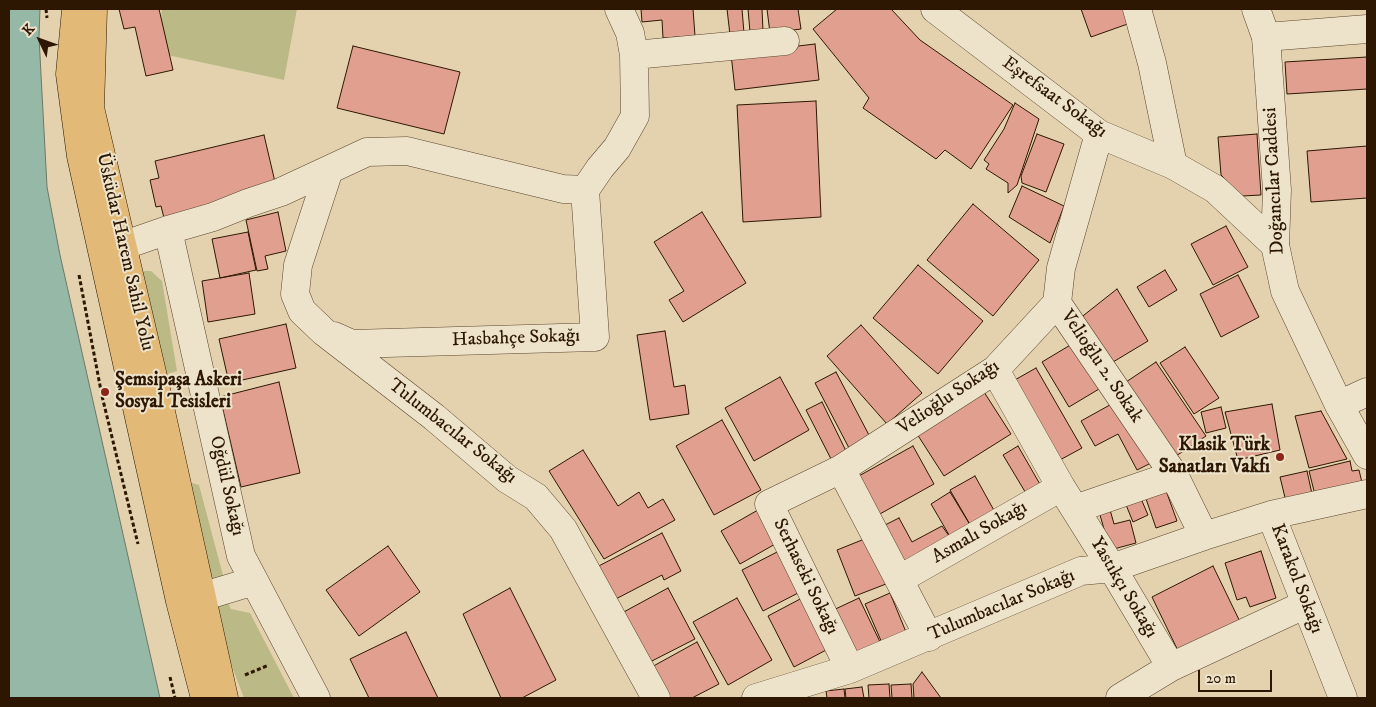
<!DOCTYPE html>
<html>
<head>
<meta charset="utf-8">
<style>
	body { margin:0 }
	#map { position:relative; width:1376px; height:707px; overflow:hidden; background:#e4d2ae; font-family:"IM FELL DW Pica",serif }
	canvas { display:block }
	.frame { position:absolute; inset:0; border:10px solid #2d1703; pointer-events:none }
	.north { position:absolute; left:15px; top:15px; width:50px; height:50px; -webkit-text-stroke:4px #ede2ca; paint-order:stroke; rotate:312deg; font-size:14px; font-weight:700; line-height:20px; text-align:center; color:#2d1703 }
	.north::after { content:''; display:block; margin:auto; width:18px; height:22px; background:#2d1703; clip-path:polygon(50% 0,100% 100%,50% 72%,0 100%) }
	.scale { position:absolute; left:1198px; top:670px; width:74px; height:22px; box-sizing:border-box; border:2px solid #2d1703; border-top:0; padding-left:6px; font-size:15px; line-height:18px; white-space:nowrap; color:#2d1703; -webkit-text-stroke:4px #ede2ca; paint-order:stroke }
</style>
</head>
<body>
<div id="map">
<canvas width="1376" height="707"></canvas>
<div class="frame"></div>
<div class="north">K</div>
<div class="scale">20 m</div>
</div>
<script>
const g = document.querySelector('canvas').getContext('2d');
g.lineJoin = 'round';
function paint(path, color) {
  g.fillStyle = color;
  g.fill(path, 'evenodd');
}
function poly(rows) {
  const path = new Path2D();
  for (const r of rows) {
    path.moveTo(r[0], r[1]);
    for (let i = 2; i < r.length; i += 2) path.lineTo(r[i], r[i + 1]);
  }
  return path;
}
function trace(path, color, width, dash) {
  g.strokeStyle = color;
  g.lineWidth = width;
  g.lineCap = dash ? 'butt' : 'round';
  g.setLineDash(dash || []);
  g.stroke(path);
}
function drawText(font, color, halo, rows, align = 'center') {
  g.font = font + ' "IM FELL DW Pica",serif';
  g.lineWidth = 4;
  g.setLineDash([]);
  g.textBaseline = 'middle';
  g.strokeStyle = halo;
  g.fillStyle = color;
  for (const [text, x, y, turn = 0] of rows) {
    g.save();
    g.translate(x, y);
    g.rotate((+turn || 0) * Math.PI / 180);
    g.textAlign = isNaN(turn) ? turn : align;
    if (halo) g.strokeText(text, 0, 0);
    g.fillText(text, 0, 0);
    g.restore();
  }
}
const green = poly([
	[162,9,297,9,284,80,158,53],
	[144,271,151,271,162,281,177,371,167,374,158,357,141,275],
	[192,483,199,485,224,579,212,591,189,491],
	[224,594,231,609,250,613,294,698,244,698,209,606]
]);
const water = poly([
	[9,9,40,9,39,37,47,187,60,255,160,698,9,698,9,9]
]);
const building = poly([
	[119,9,159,9,173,70,146,76,135,27,124,29,119,9],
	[641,9,693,9,695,36,663,38,662,20,642,22,641,9],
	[727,9,742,9,744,33,730,35,727,9],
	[748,9,762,9,763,31,750,32,748,9],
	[767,9,798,9,801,29,770,33,767,9],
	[837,9,891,9,920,40,1013,105,971,169,945,150,936,159,863,108,869,98,813,29,837,9],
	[1081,9,1132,9,1136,21,1091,37,1081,9],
	[815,44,819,80,735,90,731,54,815,44],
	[353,46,460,72,444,134,337,108,353,46],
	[1367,57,1367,89,1287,94,1285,62,1367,57],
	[816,101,821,217,743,222,737,105,816,101],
	[1015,103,1039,119,1017,185,1008,193,1008,183,986,169,989,164,984,160,1004,129,1015,103],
	[1037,134,1064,144,1046,192,1022,183,1021,176,1037,134],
	[1257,134,1261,195,1242,196,1221,175,1218,137,1257,134],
	[264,135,275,182,246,189,237,200,165,222,161,206,156,207,150,180,159,178,155,161,264,135],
	[1367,146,1367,198,1311,202,1307,151,1367,146],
	[1022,186,1064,206,1050,243,1009,217,1022,186],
	[973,204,1039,260,993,316,927,260,973,204],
	[278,212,286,251,265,256,268,269,257,271,246,220,278,212],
	[702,212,746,283,683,322,669,300,684,291,654,242,702,212],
	[1226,226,1248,267,1213,285,1191,244,1226,226],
	[248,232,256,270,220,278,212,239,248,232],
	[918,265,983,321,938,374,873,318,918,265],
	[1165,270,1177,290,1149,307,1137,287,1165,270],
	[249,273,255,314,208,322,202,281,249,273],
	[1238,275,1259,317,1221,337,1200,294,1238,275],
	[1117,289,1148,341,1108,365,1079,319,1117,289],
	[286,324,296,368,229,383,219,339,286,324],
	[861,325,922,393,887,424,827,356,861,325],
	[665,331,674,387,685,385,689,414,650,420,637,335,665,331],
	[1072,344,1099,389,1069,407,1042,362,1072,344],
	[1185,347,1219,398,1194,414,1160,363,1185,347],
	[1156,362,1206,436,1173,458,1123,384,1156,362],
	[1036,368,1082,448,1058,461,1013,381,1036,368],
	[836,372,870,437,849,448,815,383,836,372],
	[780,377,809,430,754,461,725,408,780,377],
	[279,382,300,473,241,487,220,397,279,382],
	[984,392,1011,434,944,476,917,434,984,392],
	[1117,401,1151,463,1137,470,1118,434,1095,446,1081,421,1117,401],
	[822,402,846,451,831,459,806,410,822,402],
	[1272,404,1280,450,1238,460,1225,412,1272,404],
	[1221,407,1226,428,1206,433,1201,412,1221,407],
	[1321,411,1347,459,1309,468,1295,416,1321,411],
	[722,420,761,490,714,515,676,446,722,420],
	[913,446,934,484,878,515,857,477,913,446],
	[1018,446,1041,486,1027,495,1003,455,1018,446],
	[583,450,618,506,639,492,648,508,663,499,675,520,604,559,549,471,583,450],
	[1350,461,1352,471,1359,470,1364,491,1317,503,1309,471,1350,461],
	[1307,471,1314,503,1288,510,1280,477,1307,471],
	[975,476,996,514,972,528,950,490,975,476],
	[1164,485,1177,521,1156,528,1144,493,1164,485],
	[950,492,972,528,952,540,931,504,950,492],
	[1139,494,1148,515,1133,522,1124,500,1139,494],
	[1109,506,1114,524,1130,520,1136,543,1110,550,1098,508,1109,506],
	[758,510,777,543,740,564,721,531,758,510],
	[899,518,912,542,942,526,952,540,906,565,885,525,899,518],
	[662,533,681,571,664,580,662,575,610,602,593,569,662,533],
	[867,538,886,584,855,596,837,550,867,538],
	[388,546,420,592,359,636,326,590,388,546],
	[781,550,802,591,763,611,742,570,781,550],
	[1261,551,1276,598,1250,607,1246,597,1237,600,1225,563,1261,551],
	[1213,566,1243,628,1182,659,1152,597,1213,566],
	[510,588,556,680,522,698,501,698,463,614,510,588],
	[668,588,695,639,646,664,620,614,668,588],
	[890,593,906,632,882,643,865,604,890,593],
	[737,598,772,660,728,685,693,622,737,598],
	[802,598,828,649,794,667,768,616,802,598],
	[859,598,881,644,851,658,829,612,859,598],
	[406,632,438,698,369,698,350,659,406,632],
	[697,642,719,684,692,698,664,698,648,669,697,642],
	[922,672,941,698,914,698,913,684,922,672],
	[889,684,890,698,869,698,868,685,889,684],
	[911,684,912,698,892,698,891,685,911,684],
	[862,687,864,698,846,698,845,689,862,687],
	[844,689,845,698,827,698,826,691,844,689]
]);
const path = poly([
	[46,9,47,18],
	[79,275,102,396,138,544],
	[245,675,269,665],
	[170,677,175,698]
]);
const minor = poly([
	[935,9,1099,134,1173,165,1215,189,1275,245],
	[1137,9,1152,63,1173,165],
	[1266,37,1367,29],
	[634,55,785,41],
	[329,170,298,265,295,294,302,311,324,332,434,417,507,479,536,497,563,529,656,698],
	[585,190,600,168,617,148,635,116,634,55,630,33,619,9],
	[168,230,241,556,316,698],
	[122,246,168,230,213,217,248,203,281,192,367,152,407,151,563,189,585,190],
	[1057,303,1174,475,1204,536],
	[334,336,352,344,595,337,585,190],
	[995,370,1061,487,1112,568,1171,667],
	[841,469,769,504,850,669],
	[1075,509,1174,475],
	[1271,515,1343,698],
	[900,579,1061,487],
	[201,597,254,581],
	[929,637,841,469,995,370,1057,303,1061,268,1099,134],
	[756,698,850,669,1081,571,1112,568,1204,536,1271,515,1367,494],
	[1120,698,1171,667,1306,604]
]);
const tertiary = poly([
	[1256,9,1266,37,1277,190,1275,245,1285,291,1339,405,1367,455],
	[1339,405,1367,392]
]);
const primary = poly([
	[93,9,90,108,157,394,224,698],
	[76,10,70,74,81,156,180,601,205,698]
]);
const markers = [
	[105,392,5,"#8f2418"],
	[1280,457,5,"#8f2418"]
];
const streetNames = [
	["Eşrefsaat Sokağı",1054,98,36],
	["Doğancılar Caddesi",1275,181,-93],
	["Üsküdar Harem Sahil Yolu",124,252,77],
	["Hasbahçe Sokağı",516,339,-2],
	["Velioğlu 2. Sokak",1101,367,56],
	["Velioğlu Sokağı",949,398,-34],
	["Tulumbacılar Sokağı",452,432,38],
	["Oğdül Sokağı",226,486,77],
	["Asmalı Sokağı",980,533,-30],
	["Serhaseki Sokağı",805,577,64],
	["Karakol Sokağı",1296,579,69],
	["Yastıkçı Sokağı",1123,588,59],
	["Tulumbacılar Sokağı",1002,606,-23]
];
const poiNames = [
	["Şemsipaşa Askeri",115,381],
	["Sosyal Tesisleri",115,403],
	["Klasik Türk",1270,446,"right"],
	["Sanatları Vakfı",1270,468,"right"]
];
paint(green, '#bbba86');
paint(water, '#96b8a6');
trace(water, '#6c7865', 1);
paint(building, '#e1a08f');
trace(building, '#2d1703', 1);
trace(minor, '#5b462e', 29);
trace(tertiary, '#5b462e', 29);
trace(primary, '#2d1703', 29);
trace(path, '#2d1703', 3, [4, 2.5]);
trace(minor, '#ede2ca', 28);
trace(tertiary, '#ede2ca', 28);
trace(primary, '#e2b977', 28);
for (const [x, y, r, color] of markers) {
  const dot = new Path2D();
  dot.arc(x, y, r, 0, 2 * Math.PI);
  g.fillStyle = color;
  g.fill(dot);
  trace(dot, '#ede2ca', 2);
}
drawText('19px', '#2d1703', '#ede2ca', streetNames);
drawText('bold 19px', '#2d1703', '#ede2ca', poiNames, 'left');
</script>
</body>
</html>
